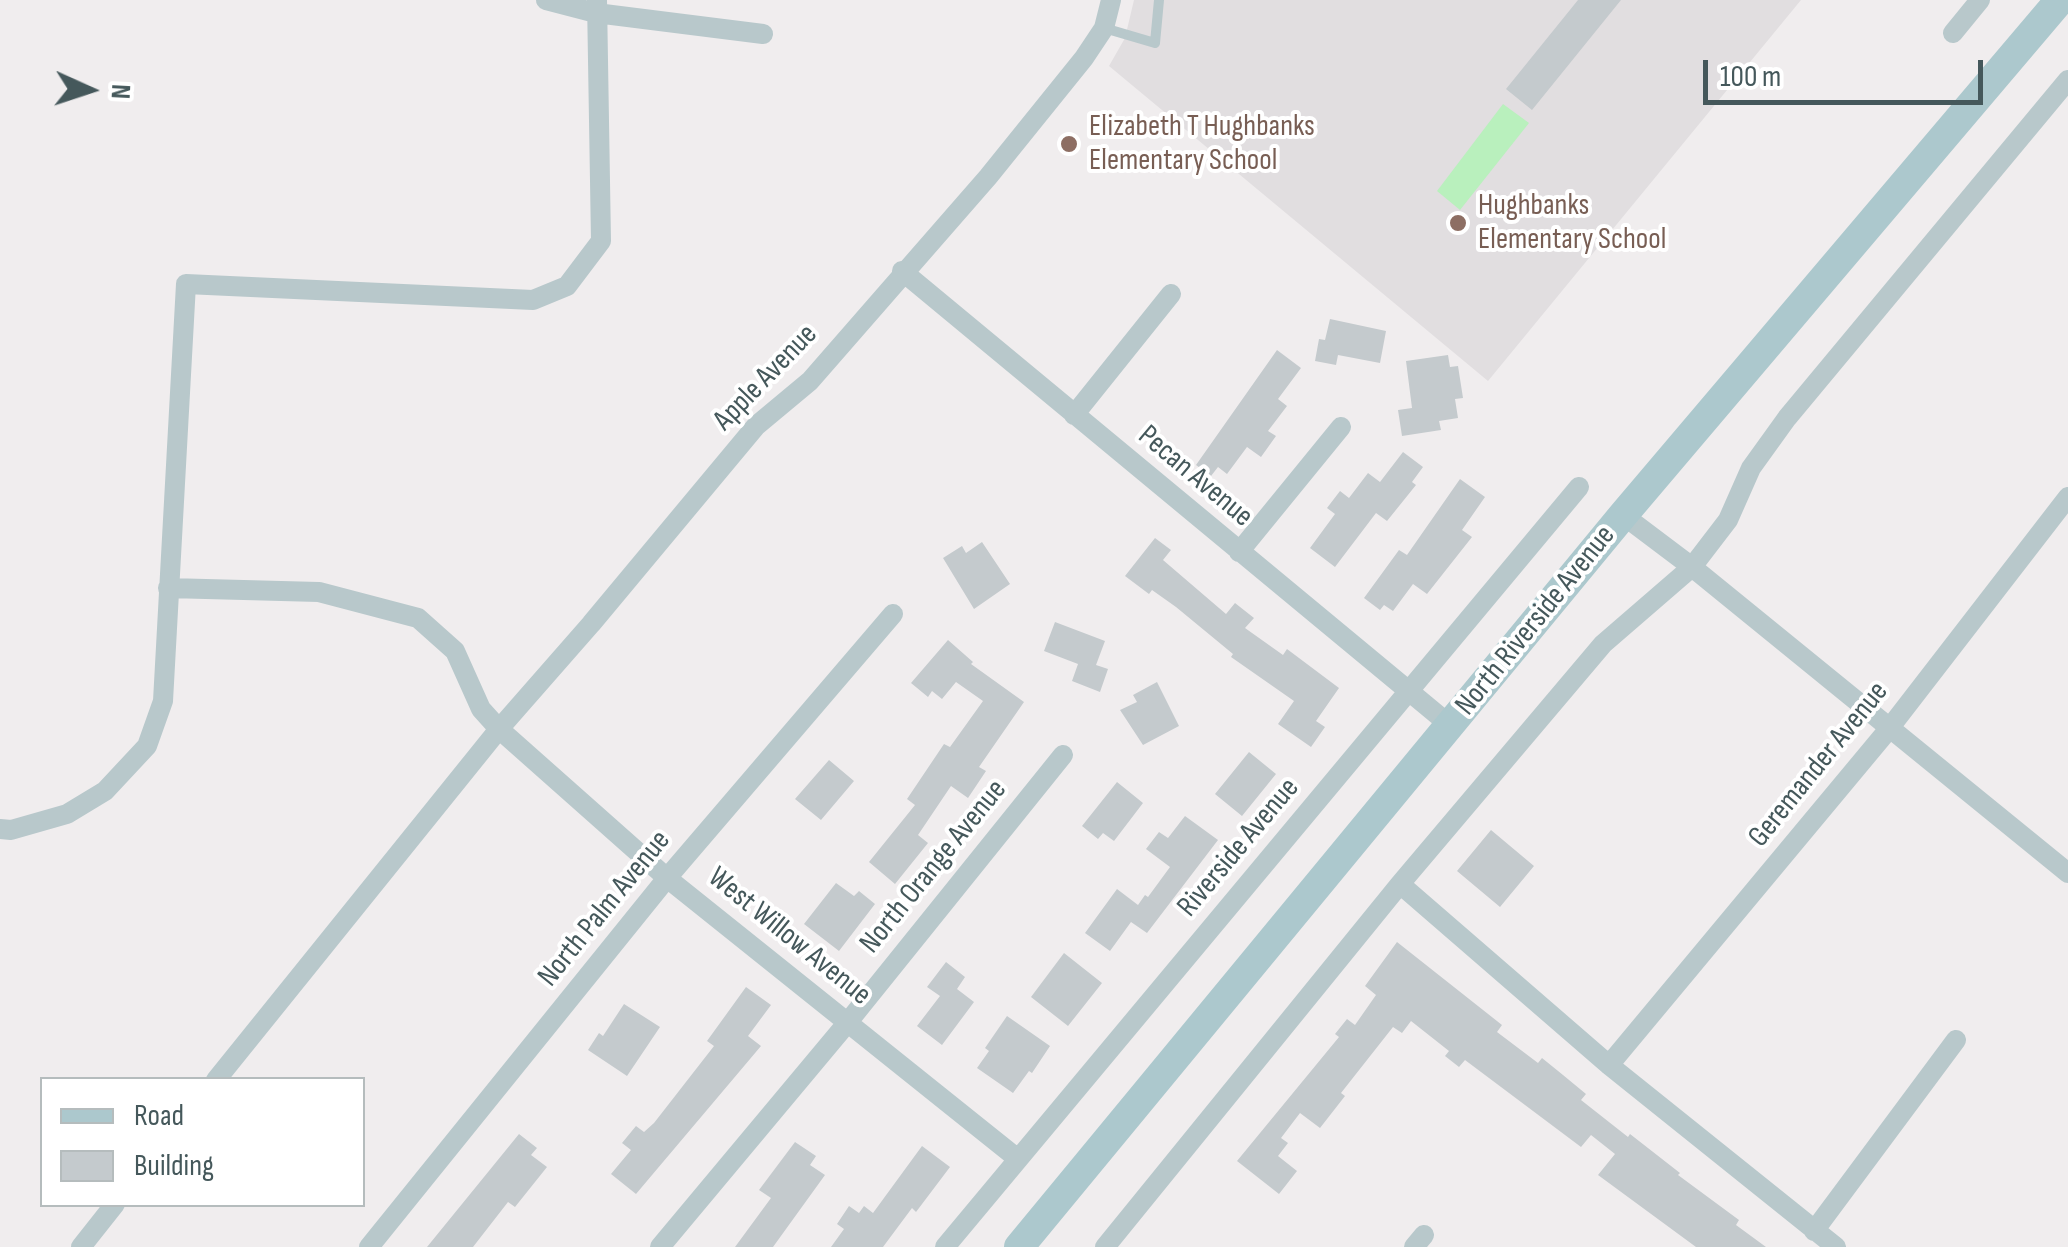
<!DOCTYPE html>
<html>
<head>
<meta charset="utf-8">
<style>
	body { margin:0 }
	#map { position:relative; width:2068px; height:1247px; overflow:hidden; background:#f0edee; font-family:"Sofia Sans Condensed",sans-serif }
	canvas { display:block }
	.legend { position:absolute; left:40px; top:1077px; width:325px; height:130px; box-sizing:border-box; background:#fff; border:2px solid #b5bcbd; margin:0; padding:12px 18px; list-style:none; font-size:30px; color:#45585b }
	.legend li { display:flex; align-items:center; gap:20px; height:50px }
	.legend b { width:50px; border:2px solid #b5bcbd }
	.north { position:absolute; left:40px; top:40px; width:100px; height:100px; -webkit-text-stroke:8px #fff; paint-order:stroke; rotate:93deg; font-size:28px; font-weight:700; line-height:40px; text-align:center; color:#45585b }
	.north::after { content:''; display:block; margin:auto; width:35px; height:45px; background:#45585b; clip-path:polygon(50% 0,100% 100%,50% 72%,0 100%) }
	.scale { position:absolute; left:1703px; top:60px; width:280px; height:45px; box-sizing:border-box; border:5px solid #45585b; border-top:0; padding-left:12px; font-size:30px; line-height:35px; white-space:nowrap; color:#45585b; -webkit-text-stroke:8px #fff; paint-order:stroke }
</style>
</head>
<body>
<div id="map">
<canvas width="2068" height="1247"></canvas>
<ul class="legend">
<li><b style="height:12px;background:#acc8cd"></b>Road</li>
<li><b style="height:28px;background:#c4cacd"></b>Building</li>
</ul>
<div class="north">N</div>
<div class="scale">100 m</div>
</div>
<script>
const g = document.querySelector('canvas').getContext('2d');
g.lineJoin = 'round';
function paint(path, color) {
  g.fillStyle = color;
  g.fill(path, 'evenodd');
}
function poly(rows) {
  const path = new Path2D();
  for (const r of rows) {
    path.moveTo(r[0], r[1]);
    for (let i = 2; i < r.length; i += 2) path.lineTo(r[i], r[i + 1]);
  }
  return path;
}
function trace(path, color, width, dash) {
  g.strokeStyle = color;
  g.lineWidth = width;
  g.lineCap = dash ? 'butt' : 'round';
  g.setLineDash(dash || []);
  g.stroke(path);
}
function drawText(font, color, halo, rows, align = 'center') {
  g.font = font + ' "Sofia Sans Condensed",sans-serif';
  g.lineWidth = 8;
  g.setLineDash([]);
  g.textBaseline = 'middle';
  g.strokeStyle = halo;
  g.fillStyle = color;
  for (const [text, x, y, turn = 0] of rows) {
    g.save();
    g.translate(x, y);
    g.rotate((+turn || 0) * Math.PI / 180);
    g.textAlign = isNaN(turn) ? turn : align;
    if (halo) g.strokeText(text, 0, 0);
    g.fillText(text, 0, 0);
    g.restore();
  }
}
const education = poly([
	[1134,0,1801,0,1488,381,1109,66,1125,38]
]);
const green = poly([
	[1503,104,1529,123,1460,210,1437,191]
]);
const building = poly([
	[1578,0,1621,0,1532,110,1506,89],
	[1330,319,1386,331,1380,363,1338,355,1336,365,1315,361,1319,339,1325,340],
	[1277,350,1301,368,1278,399,1287,406,1268,431,1276,436,1261,457,1247,447,1227,474,1218,467,1211,476,1196,465],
	[1448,355,1450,367,1458,366,1463,398,1455,399,1458,418,1439,421,1441,430,1402,436,1398,410,1412,408,1406,361],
	[1403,452,1423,467,1412,482,1416,485,1387,521,1376,513,1335,567,1310,548,1335,514,1327,508,1340,491,1349,498,1368,473,1380,482],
	[1460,479,1485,497,1462,530,1472,537,1427,594,1413,584,1393,611,1384,605,1380,610,1364,598,1399,550,1407,555],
	[1155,538,1171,550,1163,560,1226,614,1235,603,1254,618,1245,628,1283,655,1287,649,1339,688,1316,721,1325,727,1311,747,1278,724,1294,701,1231,657,1233,654,1176,607,1152,590,1149,594,1125,576],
	[982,542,1010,584,974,609,943,558,962,546,966,553],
	[1055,622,1105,641,1096,665,1108,669,1100,692,1072,681,1078,664,1044,651],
	[948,640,973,662,971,664,1024,702,979,767,986,771,968,798,951,786,918,835,928,843,895,884,869,862,915,805,907,799,944,744,950,747,983,701,956,682,942,699,932,691,928,697,911,683],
	[1157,682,1179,726,1143,745,1120,710,1137,702,1133,695],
	[1249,752,1276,774,1242,816,1215,794],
	[829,760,854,781,821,820,795,799],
	[1117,782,1143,803,1114,841,1103,833,1098,839,1082,826],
	[1185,816,1218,840,1147,933,1131,922,1110,951,1085,933,1117,889,1138,905,1145,895,1148,897,1170,867,1146,849,1159,832,1168,838],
	[1491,830,1534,866,1500,907,1457,871],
	[836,883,854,896,859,891,875,904,839,951,804,924],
	[1397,942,1502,1025,1497,1032,1538,1063,1542,1058,1563,1075,1586,1094,1581,1100,1628,1137,1630,1134,1680,1173,1678,1175,1739,1220,1736,1225,1766,1247,1696,1247,1598,1175,1615,1154,1591,1135,1581,1147,1465,1060,1459,1067,1445,1056,1449,1051,1411,1021,1402,1033,1393,1027,1341,1093,1345,1096,1320,1128,1300,1113,1281,1138,1288,1143,1278,1156,1297,1171,1279,1194,1237,1161,1339,1037,1335,1034,1347,1019,1355,1025,1376,995,1365,986],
	[1064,953,1102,983,1068,1026,1031,997],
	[946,962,965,977,957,989,974,1002,942,1045,917,1026,940,996,927,987],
	[746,987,771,1005,748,1036,761,1046,636,1194,611,1174,631,1150,622,1143,636,1126,644,1132,654,1123,714,1046,707,1041],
	[624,1004,660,1027,627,1076,588,1050,599,1033,603,1036],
	[1007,1016,1050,1046,1032,1073,1029,1071,1013,1093,977,1068,989,1051,985,1048],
	[519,1134,537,1148,531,1155,547,1167,515,1207,508,1202,473,1247,427,1247],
	[795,1142,816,1156,810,1165,825,1175,773,1247,735,1247,771,1198,759,1190],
	[922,1146,950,1167,916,1212,912,1208,883,1247,831,1247,844,1229,837,1224,849,1206,859,1213,864,1206,873,1213]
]);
const service = poly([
	[1104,28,1155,43,1159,0]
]);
const minor = poly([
	[546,0,596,13,763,34],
	[1953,33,1980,0],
	[902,271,1451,726],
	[1074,415,1171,294],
	[1623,515,1692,567,2068,873],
	[1239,552,1341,427],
	[168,588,319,592,418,618,455,651,481,709,499,729,667,878,1018,1159],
	[0,829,11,830,67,814,105,791,147,746,163,701,186,284,533,300,567,286,601,241,597,0],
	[1400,884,1609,1065,1836,1247],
	[1609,1065,1888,730,2068,497],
	[216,1080,499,729,591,624,756,426,810,381,988,177,1084,58,1104,28,1111,0],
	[1814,1231,1956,1040],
	[81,1247,115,1204],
	[369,1247,667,878,893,614],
	[660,1247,848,1022,1063,755],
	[945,1247,1579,487],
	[1105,1247,1400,884,1603,644,1692,567,1728,520,1751,468,1787,418,2068,80],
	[1414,1247,1424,1235]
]);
const primary = poly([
	[1019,1247,1623,515,2060,0]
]);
const markers = [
	[1069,144,10,"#8d6e63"],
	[1458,223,10,"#8d6e63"]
];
const educationNames = [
	["Elizabeth T Hughbanks",1089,127],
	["Elementary School",1089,161],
	["Hughbanks",1478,206],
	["Elementary School",1478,240]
];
const streetNames = [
	["Apple Avenue",766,378,-46],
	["Pecan Avenue",1195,477,40],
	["North Riverside Avenue",1536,621,-51],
	["Geremander Avenue",1819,765,-51],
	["Riverside Avenue",1239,848,-50],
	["North Orange Avenue",934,867,-51],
	["North Palm Avenue",605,909,-51],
	["West Willow Avenue",789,937,39]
];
paint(education, '#e1dee0');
paint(green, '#b9f0bd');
paint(building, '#c4cacd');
trace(service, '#b8c8cb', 10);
trace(minor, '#b8c8cb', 20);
trace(primary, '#acc8cd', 30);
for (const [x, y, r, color] of markers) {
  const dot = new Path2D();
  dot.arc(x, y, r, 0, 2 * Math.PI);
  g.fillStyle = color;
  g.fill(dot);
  trace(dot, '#fff', 4);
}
drawText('30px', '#785e54', '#fff', educationNames, 'left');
drawText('30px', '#45585b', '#fff', streetNames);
</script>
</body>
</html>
